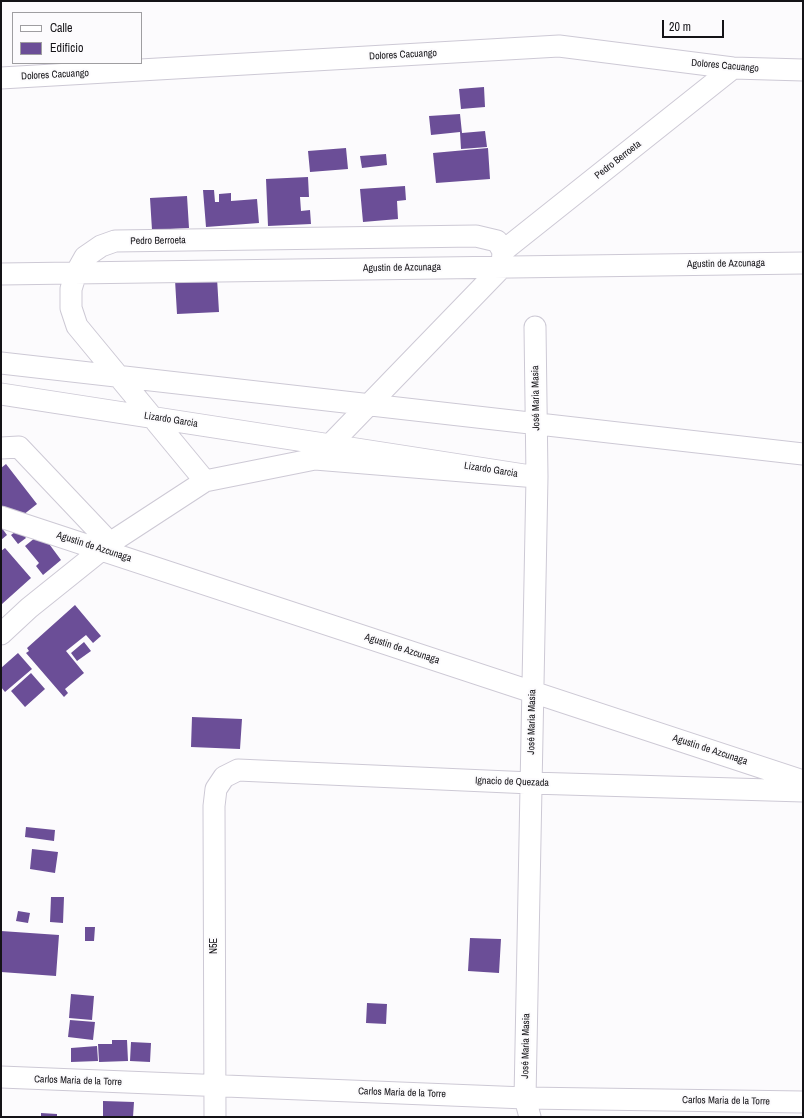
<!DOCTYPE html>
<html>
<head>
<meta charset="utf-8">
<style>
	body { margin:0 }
	#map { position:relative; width:804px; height:1118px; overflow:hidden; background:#fcfbfd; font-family:"Archivo Narrow",sans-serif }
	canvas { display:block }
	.frame { position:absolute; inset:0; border:2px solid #141317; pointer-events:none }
	.legend { position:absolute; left:12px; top:12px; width:130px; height:52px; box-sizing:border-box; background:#fcfbfd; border:1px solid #9f9ea1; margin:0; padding:5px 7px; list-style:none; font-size:12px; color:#141317 }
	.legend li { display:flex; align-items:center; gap:8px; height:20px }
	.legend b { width:20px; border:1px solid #9f9ea1 }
	.scale { position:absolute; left:662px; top:20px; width:62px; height:18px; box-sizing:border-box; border:2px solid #141317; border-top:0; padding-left:5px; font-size:12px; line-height:14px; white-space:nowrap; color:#141317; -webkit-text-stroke:3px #fcfbfd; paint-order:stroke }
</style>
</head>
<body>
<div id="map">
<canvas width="804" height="1118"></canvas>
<div class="frame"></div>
<ul class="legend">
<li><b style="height:5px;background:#fff"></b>Calle</li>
<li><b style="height:11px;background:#6b4e97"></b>Edificio</li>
</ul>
<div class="scale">20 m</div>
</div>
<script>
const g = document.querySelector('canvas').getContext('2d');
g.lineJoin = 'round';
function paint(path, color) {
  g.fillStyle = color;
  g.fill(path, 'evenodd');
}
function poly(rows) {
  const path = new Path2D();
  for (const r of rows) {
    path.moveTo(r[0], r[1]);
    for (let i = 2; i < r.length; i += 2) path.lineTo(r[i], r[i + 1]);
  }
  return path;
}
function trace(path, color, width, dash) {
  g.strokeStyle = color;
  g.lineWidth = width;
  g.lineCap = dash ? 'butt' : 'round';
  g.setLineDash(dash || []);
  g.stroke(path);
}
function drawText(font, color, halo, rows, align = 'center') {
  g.font = font + ' "Archivo Narrow",sans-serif';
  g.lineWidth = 4;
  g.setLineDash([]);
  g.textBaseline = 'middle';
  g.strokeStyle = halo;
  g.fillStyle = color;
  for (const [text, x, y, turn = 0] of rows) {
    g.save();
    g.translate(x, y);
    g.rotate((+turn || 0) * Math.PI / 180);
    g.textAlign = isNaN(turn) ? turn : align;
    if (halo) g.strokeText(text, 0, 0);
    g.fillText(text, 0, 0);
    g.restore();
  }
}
const building = poly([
	[484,87,485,107,461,109,459,89],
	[460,114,462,133,485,131,487,147,461,149,460,132,431,135,429,116],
	[346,148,348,169,310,172,308,151],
	[488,148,490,179,436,183,433,153],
	[386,154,387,165,362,168,360,156],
	[308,177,309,197,300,197,301,211,310,210,311,224,268,226,266,179],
	[405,186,406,200,397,201,398,219,363,222,360,189],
	[203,190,214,190,215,202,219,202,219,194,231,193,231,201,257,199,259,223,206,227],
	[187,196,189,228,152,230,150,198],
	[216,261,219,312,177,314,174,263],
	[6,464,37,504,9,526,1,516,1,468],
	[1,527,7,535,1,540],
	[19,529,26,538,18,544,11,535],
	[41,533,61,560,43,575,36,566,39,563,25,546],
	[5,548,31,578,2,604,1,551],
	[75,605,101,636,93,643,86,635,66,651,84,673,65,689,68,693,64,697,26,653,29,651,27,648],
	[84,642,91,651,77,661,71,653],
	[18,653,32,669,5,692,1,687,1,668],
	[31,673,45,689,25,707,11,691],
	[192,717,242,719,240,749,191,747],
	[26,827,55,830,54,841,25,837],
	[32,849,58,852,55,873,30,869],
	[51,897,64,897,63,923,50,922],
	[18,911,30,913,28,923,16,921],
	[85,927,95,927,94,941,85,941],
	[1,931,59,935,56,976,1,972],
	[470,938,501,939,499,973,468,971],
	[71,994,94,996,92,1020,69,1018],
	[367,1003,387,1004,386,1024,366,1023],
	[70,1020,95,1022,93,1040,68,1037],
	[112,1040,127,1040,128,1061,99,1062,98,1044,112,1044],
	[131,1042,151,1043,150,1062,130,1061],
	[97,1046,98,1061,71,1062,71,1048],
	[103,1101,134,1102,133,1117,103,1117],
	[41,1113,57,1114,57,1117,41,1117]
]);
const street = poly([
	[1,78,559,46,733,68,803,70],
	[503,251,733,68],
	[1,274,803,263],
	[1,363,803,454],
	[1,394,537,477,315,459,205,481,110,543,29,608,1,634],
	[1,448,19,447,110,543],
	[205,481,77,326,71,308,71,289,76,273,85,257,101,246,115,241,476,236,497,241,503,251,502,267,323,452],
	[1,517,803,781],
	[1,1077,525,1098,803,1102],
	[215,1117,214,806,216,789,224,777,238,770,531,783,803,791],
	[530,1117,525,1098,537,477,535,327]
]);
const streetNames = [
	["Dolores Cacuango",403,55,-3],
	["Dolores Cacuango",725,66,5],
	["Dolores Cacuango",55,75,-3],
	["Pedro Berroeta",618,160,-38],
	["Pedro Berroeta",158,241,-1],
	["Agustin de Azcunaga",726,264,-1],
	["Agustin de Azcunaga",402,268,-1],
	["José Maria Masia",536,398,-91],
	["Lizardo Garcia",171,420,9],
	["Lizardo Garcia",491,470,9],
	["Agustin de Azcunaga",94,547,18],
	["Agustin de Azcunaga",402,649,18],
	["José Maria Masia",532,722,-89],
	["Agustin de Azcunaga",710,750,18],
	["Ignacio de Quezada",512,782,2],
	["N5E",214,946,-90],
	["José Maria Masia",526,1046,-89],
	["Carlos Maria de la Torre",78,1081,2],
	["Carlos Maria de la Torre",402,1093,2],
	["Carlos Maria de la Torre",726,1101,1]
];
paint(building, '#6b4e97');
trace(street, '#cdc9d5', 23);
trace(street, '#fff', 21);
drawText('10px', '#141317', '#fcfbfd', streetNames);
</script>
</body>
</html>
